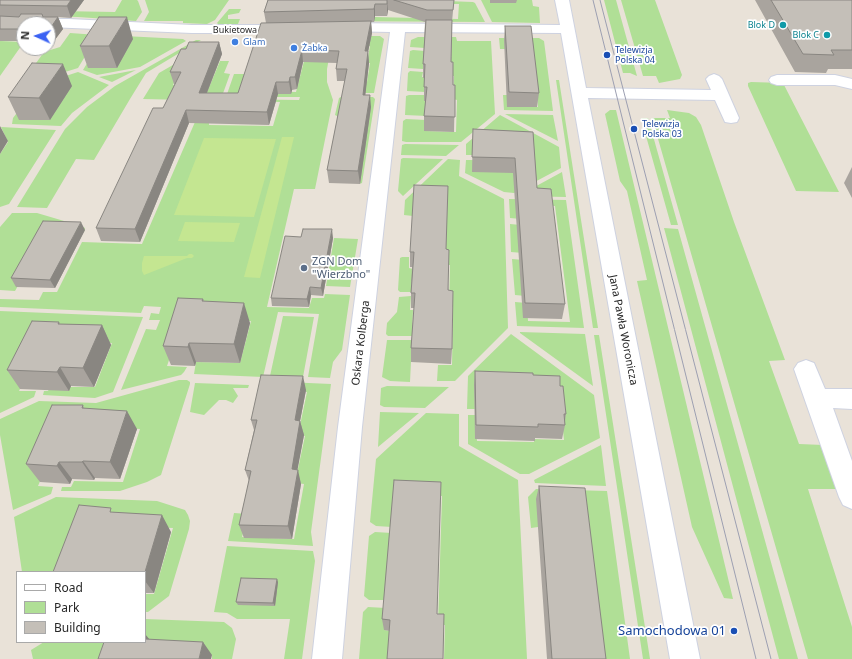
<!DOCTYPE html>
<html>
<head>
<meta charset="utf-8">
<style>
	body { margin:0 }
	#map { position:relative; width:852px; height:659px; overflow:hidden; background:#e9e2d8; font-family:"Noto Sans",sans-serif }
	canvas { display:block }
	.legend { position:absolute; left:16px; top:571px; width:130px; height:72px; box-sizing:border-box; background:#fff; border:1px solid #a9a9a9; margin:0; padding:5px 7px; list-style:none; font-size:12px; color:#272727 }
	.legend li { display:flex; align-items:center; gap:8px; height:20px }
	.legend b { width:20px; border:1px solid #a9a9a9 }
	.north { position:absolute; left:16px; top:16px; width:40px; height:40px; box-sizing:border-box; background:#fff; border:1px solid #a9a9a9; border-radius:50%; rotate:273deg; font-size:11px; font-weight:700; line-height:16px; text-align:center; color:#272727 }
	.north::after { content:''; display:block; margin:auto; width:14px; height:18px; background:#3b62f3; clip-path:polygon(50% 0,100% 100%,50% 72%,0 100%) }
</style>
</head>
<body>
<div id="map">
<canvas width="852" height="659"></canvas>
<ul class="legend">
<li><b style="height:5px;background:#fff"></b>Road</li>
<li><b style="height:11px;background:#b0df96"></b>Park</li>
<li><b style="height:11px;background:#c4bfb8"></b>Building</li>
</ul>
<div class="north">N</div>
</div>
<script>
const g = document.querySelector('canvas').getContext('2d');
g.lineJoin = 'round';
function paint(path, color) {
  g.fillStyle = color;
  g.fill(path, 'evenodd');
}
function poly(rows) {
  const path = new Path2D();
  for (const r of rows) {
    path.moveTo(r[0], r[1]);
    for (let i = 2; i < r.length; i += 2) path.lineTo(r[i], r[i + 1]);
  }
  return path;
}
function trace(path, color, width, dash) {
  g.strokeStyle = color;
  g.lineWidth = width;
  g.lineCap = dash ? 'butt' : 'round';
  g.setLineDash(dash || []);
  g.stroke(path);
}
function drawText(font, color, halo, rows, align = 'center') {
  g.font = font + ' "Noto Sans",sans-serif';
  g.lineWidth = 3.5;
  g.setLineDash([]);
  g.textBaseline = 'middle';
  g.strokeStyle = halo;
  g.fillStyle = color;
  for (const [text, x, y, turn = 0] of rows) {
    g.save();
    g.translate(x, y);
    g.rotate((+turn || 0) * Math.PI / 180);
    g.textAlign = isNaN(turn) ? turn : align;
    if (halo) g.strokeText(text, 0, 0);
    g.fillText(text, 0, 0);
    g.restore();
  }
}
const green = poly([
	[122,0,137,0,138,1,142,12,136,21,78,17,0,15,0,10,115,12],
	[145,0,229,0,215,20,207,24,183,23,183,21,144,21,149,12],
	[334,0,362,0,361,2,336,1,333,16,458,19,459,4,446,4,446,1,473,2,475,3,485,22,328,21],
	[481,0,490,0,491,3,516,3,516,0,532,0,533,6,539,7,540,23,492,22],
	[604,0,616,0,637,76,630,73,623,73],
	[621,0,655,0,682,75,680,79,659,83,656,76,643,76],
	[229,9,241,9,239,13,228,15,228,19,240,19,238,24,218,24,217,23],
	[70,33,98,35,78,68,36,81,16,91,44,52,60,47],
	[104,35,183,39,186,41,140,67,97,75,83,70],
	[340,36,380,36,384,39,374,93,352,93,351,82,367,82,370,63,367,63,370,46,362,46],
	[418,37,456,37,457,41,491,41,495,114,461,142,406,142,402,141,403,121,406,119,426,120,426,131,456,132,457,100,453,99,454,76,450,76,452,39,426,39,425,48,410,47,411,40],
	[499,38,539,38,544,41,553,111,504,110,503,95,508,95,509,106,538,107,532,41,506,49,500,49],
	[196,40,201,40,146,73,130,99,94,160,76,159,47,208,17,207,65,129,87,107,115,86],
	[0,41,24,42,0,76],
	[309,42,332,42,327,69,327,82,333,100,315,189,294,189,267,307,309,308,312,298,324,298,325,294,350,295,342,350,333,362,330,378,308,377,319,314,278,312,263,377,194,374,196,362,240,363,251,321,209,320,184,316,167,366,187,367,184,372,181,375,121,390,146,329,156,330,160,320,149,320,151,313,159,314,161,307,144,306,141,313,0,307,0,299,39,300,43,292,57,292,82,242,142,244,195,122,209,122,209,125,273,126,280,102,143,99,159,73,185,58,173,85,210,85,220,61,229,61,224,73,230,74,221,99,299,100,300,97,226,97,234,74,264,74,245,91,296,92],
	[413,50,425,51,423,69,408,68,410,51],
	[136,70,112,82,99,77],
	[410,71,423,72,422,77,426,77,425,92,407,91,408,73],
	[78,72,109,85,72,113,61,126,12,124,13,118,38,85],
	[556,80,559,80,598,328,593,328],
	[751,82,783,83,839,192,796,191,748,86,748,83],
	[409,95,424,95,424,101,428,101,427,116,405,115,406,96],
	[341,97,373,97,375,99,362,183,359,184,370,106,340,117,337,116,335,115,339,98],
	[610,110,616,110,733,599,724,598,692,527,637,281,647,280,627,191,620,181,605,114],
	[667,110,689,113,696,117,701,125,734,222,785,360,769,361,799,444,823,445,839,487,836,489,808,489,852,627,852,659,808,659,652,118,670,118],
	[505,114,553,115,558,141],
	[500,115,559,147,561,168,514,193,504,192,465,173,466,160,473,160,473,155,466,155,466,144],
	[642,118,648,118,678,225,671,225,646,136,648,135,646,125,644,125],
	[1,127,56,130,9,204,0,207,0,154,8,142],
	[405,144,459,145,446,156,401,155,402,145],
	[403,158,443,159,403,196,398,191,401,159],
	[448,159,460,160,459,176,504,199,508,328,455,381,437,381,438,365,452,365,453,307,449,306,450,265,446,265,413,216,404,215,405,200],
	[562,172,566,197,518,196],
	[509,199,566,200,584,328,517,326,515,302,527,303,528,321,570,322,555,206,520,205,521,219,510,218],
	[12,213,37,213,81,226,85,228,84,232,49,231,15,291,0,290,0,227],
	[510,224,521,225,523,253,511,252],
	[664,228,678,229,798,659,779,659],
	[334,238,358,239,350,287,326,286],
	[402,257,409,257,409,268,413,269,411,292,400,292,398,290,400,258],
	[512,259,524,260,526,296,515,295],
	[411,296,410,310,413,310,412,336,388,336,386,334,387,323,397,312,399,297],
	[0,311,143,317,113,392,95,398,43,395,44,391,48,391,50,387,95,387,112,343,70,342,44,339,19,391,36,391,34,397,0,413],
	[283,316,314,317,303,377,270,376],
	[520,332,585,334,593,386,520,333],
	[511,334,594,395,600,438,529,474,520,474,468,444,468,415,476,415,477,441,534,442,534,439,564,440,559,392,476,409,467,409,468,376],
	[594,335,599,335,650,659,643,659],
	[387,340,412,340,410,382,390,381,382,377],
	[179,380,187,380,190,382,190,384,161,475,147,482,120,491,61,491,62,487,71,487,74,481,123,482,140,429,94,427,65,422,38,486,53,487,51,494,13,510,0,435,0,419,39,401,96,403],
	[263,381,331,384,311,532,313,546,228,541,234,513,248,514,242,537,294,539,304,484,295,483,305,436,298,435,307,392,265,390],
	[195,383,249,385,248,388,233,388,238,396,233,403,226,400,219,400,204,415,190,412],
	[387,386,449,387,425,408,384,407,380,405,381,388],
	[380,412,419,413,378,447],
	[426,413,459,414,459,446,518,480,527,659,444,659,445,625,438,625,442,496,395,494,392,527,376,526,370,522,376,459],
	[601,445,606,486,535,483,534,480],
	[536,489,607,491,630,659,603,659,538,527,531,528,528,497],
	[56,497,157,501,185,510,188,515,190,521,189,529,169,596,148,612,145,612,145,594,154,594,173,528,122,526,72,572,22,572,14,517],
	[375,532,392,533,386,600,369,600,364,596,369,536],
	[227,546,313,551,315,561,302,659,284,659,290,619,237,619,227,613,214,612],
	[368,607,386,608,384,630,392,631,389,659,359,659,363,612],
	[145,619,224,622,232,628,236,639,232,659,212,659,212,655,155,653,116,659,33,659,31,650,44,642,145,642]
]);
const pitch = poly([
	[282,137,294,137,260,278,244,277],
	[204,138,276,139,254,217,174,215],
	[185,222,240,223,234,242,178,241],
	[189,254,192,254,194,256,192,258,187,258,144,275,142,271,142,263,144,256,187,256]
]);
const minor = poly([
	[555,0,569,0,586,88,711,90,706,79,709,76,714,74,719,76,722,79,739,118,737,122,731,123,725,122,715,100,588,98,700,659,670,659,561,33,405,32,362,427,342,659,312,659,338,427,390,32,341,31,336,30,334,27,336,24,341,23,560,25,555,0],
	[0,18,69,19,192,25,289,25,294,26,296,29,294,32,289,33,192,33,48,27,48,24,24,24,24,27,0,26,0,18],
	[777,75,835,75,852,79,852,89,835,85,777,85,771,83,769,80,771,77,777,75],
	[806,360,814,363,825,389,852,389,852,409,833,408,852,461,852,509,843,505,839,497,794,369,798,363,806,360]
]);
const tram = poly([
	[593,0,756,659],
	[600,0,771,659]
]);
const wall = poly([
	[0,0,84,0,71,18,58,17,63,29,54,41,48,41,48,24,24,24,24,41,0,41],
	[268,0,454,0,452,22,451,62,453,85,455,85,454,132,424,131,424,116,426,101,424,101,424,78,423,78,423,64,425,22,388,10,387,16,375,16,374,22,371,22,372,33,368,52,369,63,365,95,371,107,360,184,329,183,327,170,345,81,337,81,336,69,337,63,303,62,297,89,292,90,291,94,278,94,269,125,189,123,140,242,101,241,96,228,163,108,175,84,174,84,170,72,186,49,219,42,222,54,207,93,238,93,266,23,264,12],
	[490,0,517,0,516,3,490,3],
	[755,0,852,0,852,69,828,69,826,73,795,72],
	[505,26,539,93,537,107,507,107,504,40],
	[133,39,117,68,88,68,80,46],
	[72,86,50,120,19,120,8,97],
	[473,129,533,132,537,188,565,304,562,319,523,318,513,173,472,172],
	[852,167,852,198,844,183],
	[85,230,55,288,16,287,11,278],
	[333,238,323,296,311,295,309,307,272,306,271,298],
	[446,249,452,349,451,364,411,362,411,348,414,308,411,308,411,293,412,267,410,267,410,252],
	[203,299,204,301,250,323,240,363,196,362,195,366,171,365,163,346],
	[59,322,60,324,102,325,111,345,94,387,71,386,69,391,20,389,7,370],
	[475,371,560,386,566,414,565,421,565,425,562,439,535,438,535,441,475,439,474,385],
	[306,390,300,421,304,435,297,470,301,484,292,539,244,538,239,525,249,481,245,470,254,430,251,420],
	[83,405,84,408,137,429,120,479,95,478,94,480,72,479,70,484,40,482,26,464],
	[539,486,606,659,547,659,536,499],
	[113,512,171,532,154,593,145,593,145,572],
	[278,582,275,606,238,605,236,602],
	[437,614,390,631,384,630,382,619]
]);
const shadedWall = poly([
	[71,0,84,0,71,18,67,6],
	[387,0,388,10,387,16],
	[375,4,375,16,374,22,374,9],
	[58,17,63,29,54,41,49,30],
	[127,17,133,39,117,68,109,46],
	[371,21,372,33,368,52,369,63,364,107,363,95,365,51],
	[219,42,222,54,202,105,199,93],
	[302,50,303,62,297,89,295,77],
	[63,64,72,86,50,120,39,98],
	[290,77,292,90,291,94,289,82],
	[276,82,278,94,269,125,267,112],
	[370,95,371,107,360,184,358,171],
	[186,110,189,123,140,242,135,229],
	[0,126,8,141,0,154],
	[81,222,85,230,55,288,50,280],
	[332,229,333,238,323,296,321,288],
	[310,287,311,295,309,307,307,299],
	[244,303,250,323,240,363,234,344],
	[102,325,111,345,94,387,83,368],
	[189,343,196,362,195,366,188,347],
	[60,367,71,386,69,391,57,372],
	[303,376,306,390,300,421,304,435,295,483,292,469,295,420],
	[127,411,137,429,120,479,110,462],
	[83,461,95,478,94,480,82,462],
	[59,462,72,479,70,484,57,466],
	[298,470,301,484,292,539,288,526],
	[162,515,171,532,154,593,145,581,145,572],
	[277,579,278,582,275,606,273,603],
	[145,634,156,647,145,640],
	[203,642,212,655,211,659,199,659]
]);
const building = poly([
	[0,0,71,0,67,6,0,5,0,0],
	[268,0,387,0,387,4,375,4,374,9,264,12,268,0],
	[394,0,454,0,453,10,427,10,394,0],
	[771,0,852,0,852,50,831,50,834,55,803,54,771,0],
	[21,14,42,14,43,17,58,17,49,30,48,30,48,24,24,24,24,29,0,29,0,16,19,17,21,14],
	[99,17,127,17,109,46,80,46,99,17],
	[426,20,452,20,451,62,453,62,453,85,455,85,455,117,424,116,427,87,424,87,425,64,423,64,426,20],
	[371,21,365,51,368,51,363,95,370,95,358,171,327,170,347,69,336,69,339,51,302,50,295,77,290,77,289,82,276,82,267,112,186,110,135,229,96,228,153,108,163,108,181,72,170,72,181,49,186,49,189,42,219,42,199,93,238,93,261,23,371,21],
	[505,26,531,26,539,93,509,92,505,26],
	[32,63,63,64,39,98,8,97,32,63],
	[473,129,533,132,537,188,551,189,565,304,525,303,515,158,472,157,473,129],
	[414,185,448,186,446,249,449,250,448,290,453,291,452,349,411,348,415,293,411,293,414,252,410,252,414,185],
	[43,221,81,222,50,280,11,278,43,221],
	[303,229,332,229,321,288,310,287,307,299,271,298,285,236,301,237,303,229],
	[178,298,203,299,202,301,244,303,234,344,189,343,188,347,163,346,178,298],
	[32,321,59,322,58,324,102,325,83,368,60,367,57,372,7,370,32,321],
	[475,371,533,373,533,375,560,376,560,386,563,386,566,414,564,414,565,425,538,424,538,427,476,425,475,371],
	[261,375,303,376,295,420,300,421,292,469,298,470,288,526,239,525,251,471,245,470,257,420,251,420,261,375],
	[52,405,83,405,82,408,127,411,110,462,83,461,82,462,59,462,57,466,26,464,52,405],
	[394,480,441,482,437,614,444,614,443,659,387,659,390,620,382,619,394,480],
	[539,486,585,488,606,659,552,659,539,486],
	[79,505,111,508,110,512,162,515,145,572,53,572,79,505],
	[241,578,277,579,273,603,236,602,241,578],
	[145,639,203,642,199,659,98,659,104,642,145,642,145,639]
]);
const markers = [
	[783,25,4,"#0f9aa8"],
	[827,35,4,"#0f9aa8"],
	[235,42,4,"#3f7fe0"],
	[294,48,4,"#3f7fe0"],
	[607,55,4,"#1a4fb4"],
	[634,129,4,"#1a4fb4"],
	[304,268,4,"#5c6f8a"],
	[734,631,4,"#1a4fb4"]
];
const farCulturenames = [
	["Blok D",775,25],
	["Blok C",819,35]
];
const farStreetnames = [
	["Bukietowa",235,30]
];
const farShopnames = [
	["Glam",243,42],
	["Żabka",302,48]
];
const farTransitnames = [
	["Telewizja",615,50],
	["Polska 04",615,60],
	["Telewizja",642,124],
	["Polska 03",642,134]
];
const serviceNames = [
	["ZGN Dom",312,262],
	["\"Wierzbno\"",312,275]
];
const streetNames = [
	["Jana Pawła Woronicza",623,330,79],
	["Oskara Kolberga",361,343,-83]
];
const nearTransitnames = [
	["Samochodowa 01",726,631]
];
paint(green, '#b0df96');
paint(pitch, '#c4e691');
trace(minor, '#ced2e0', 2);
paint(minor, '#fff');
trace(tram, '#9c9fb1', 1);
paint(wall, '#a9a49e');
paint(shadedWall, '#898681');
paint(building, '#c4bfb8');
trace(building, '#898681', 1);
for (const [x, y, r, color] of markers) {
  const dot = new Path2D();
  dot.arc(x, y, r, 0, 2 * Math.PI);
  g.fillStyle = color;
  g.fill(dot);
  trace(dot, '#fff', 1.5);
}
drawText('9px', '#0d838f', '#fff', farCulturenames, 'right');
drawText('9px', '#272727', '#fff', farStreetnames);
drawText('9px', '#366cbe', '#fff', farShopnames, 'left');
drawText('9px', '#164399', '#fff', farTransitnames, 'left');
drawText('11px', '#4e5e75', '#fff', serviceNames, 'left');
drawText('11px', '#272727', '#fff', streetNames);
drawText('13px', '#164399', '#fff', nearTransitnames, 'right');
</script>
</body>
</html>
